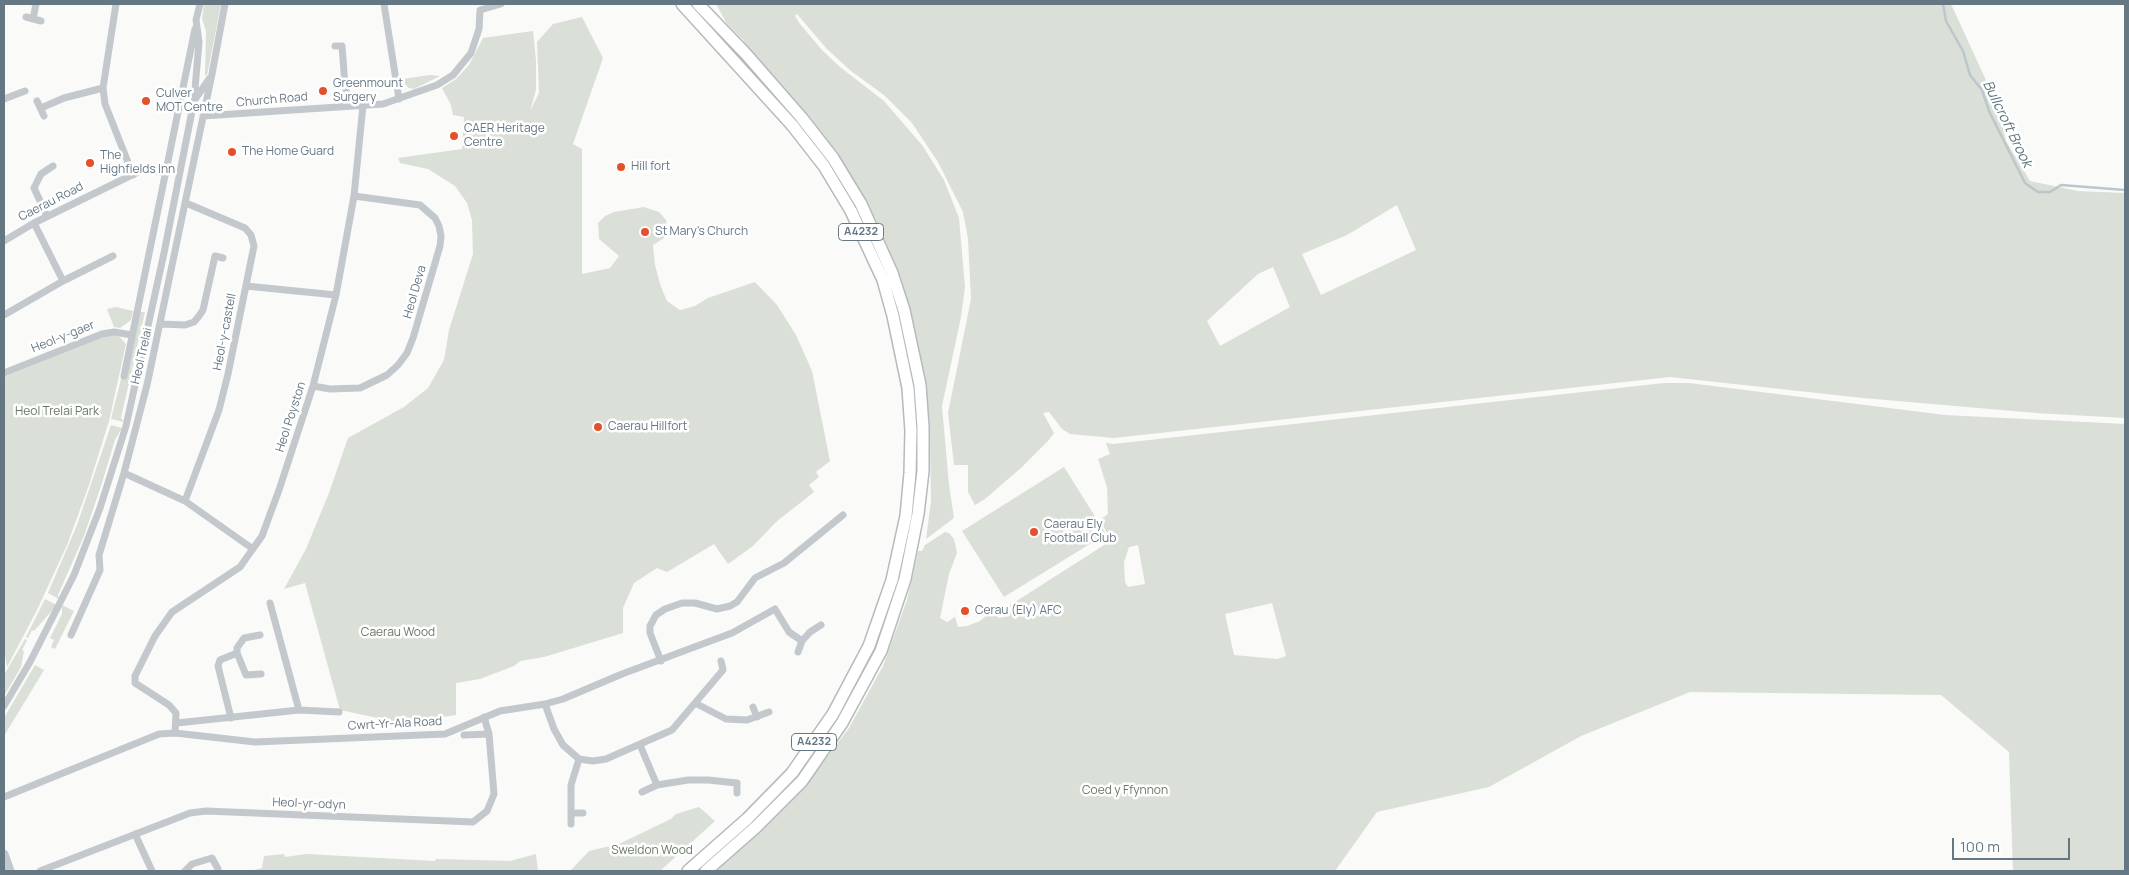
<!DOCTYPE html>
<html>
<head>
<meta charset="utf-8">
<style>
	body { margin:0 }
	#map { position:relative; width:2129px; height:875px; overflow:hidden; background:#fafaf8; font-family:Manrope,sans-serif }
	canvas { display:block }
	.frame { position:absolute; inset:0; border:5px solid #647783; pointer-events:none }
	.scale { position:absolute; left:1952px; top:838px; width:118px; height:22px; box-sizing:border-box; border:2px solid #647783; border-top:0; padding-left:6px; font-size:15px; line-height:18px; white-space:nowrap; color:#647783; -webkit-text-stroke:4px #fff; paint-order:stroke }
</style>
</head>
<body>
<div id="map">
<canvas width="2129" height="875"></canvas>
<div class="frame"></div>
<div class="scale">100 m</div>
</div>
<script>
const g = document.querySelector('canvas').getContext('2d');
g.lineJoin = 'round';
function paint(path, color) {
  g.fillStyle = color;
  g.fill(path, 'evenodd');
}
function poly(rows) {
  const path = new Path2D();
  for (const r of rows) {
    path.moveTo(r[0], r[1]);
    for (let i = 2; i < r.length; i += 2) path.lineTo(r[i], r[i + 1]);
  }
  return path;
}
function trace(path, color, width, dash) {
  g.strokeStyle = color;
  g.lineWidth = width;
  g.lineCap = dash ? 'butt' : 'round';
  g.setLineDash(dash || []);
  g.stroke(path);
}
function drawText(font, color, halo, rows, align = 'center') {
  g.font = font + ' Manrope,sans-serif';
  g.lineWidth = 5;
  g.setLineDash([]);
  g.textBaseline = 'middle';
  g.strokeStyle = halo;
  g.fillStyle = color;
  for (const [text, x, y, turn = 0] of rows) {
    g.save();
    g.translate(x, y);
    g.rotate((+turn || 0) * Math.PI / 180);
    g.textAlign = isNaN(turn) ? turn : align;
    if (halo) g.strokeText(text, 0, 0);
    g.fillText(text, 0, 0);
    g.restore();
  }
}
const green = poly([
	[204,4,221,4,207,76,205,75,206,31,202,19],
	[716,4,1951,4,1985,78,1991,100,2001,118,2006,141,2030,181,2078,191,2125,193,2125,418,2036,413,1863,398,1670,377,1114,438,1070,434,1062,429,1049,412,1043,413,1054,433,1048,441,1022,467,985,499,975,505,968,492,968,465,954,465,948,413,971,299,968,239,963,212,938,162,912,123,884,95,851,71,826,48,797,14,795,16,800,24,822,50,840,67,884,101,922,145,944,180,959,218,965,287,961,317,942,406,949,485,954,518,926,539,931,501,930,445,925,383,912,317,901,278,876,220,838,156,800,107,742,44,744,41,727,24],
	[1397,205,1416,250,1321,295,1302,254,1347,235],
	[1273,267,1290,307,1220,346,1207,321,1258,274],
	[582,17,603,58,573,144,582,149,582,274,610,268,619,256,599,239,598,223,605,216,614,212,644,207,659,212,666,220,667,234,664,238,653,245,655,265,661,287,667,301,680,310,695,306,708,298,755,282,777,305,796,335,812,371,830,461,816,472,819,477,809,485,814,492,776,522,753,546,728,564,714,544,667,572,657,568,634,583,623,608,623,633,544,657,520,661,514,666,480,679,456,683,456,715,401,723,340,710,305,583,284,589,306,549,329,493,348,438,404,407,428,388,444,360,449,330,473,254,472,220,467,203,455,186,428,169,400,163,398,158,462,149,464,117,453,115,451,105,442,88,456,79,469,65,483,38,533,31,536,60,536,90,530,111,539,93,537,42,553,24],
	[430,75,440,76,414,89,409,88,403,82,403,79],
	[116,307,133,311,131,320,120,328,114,327,107,309],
	[140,312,145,312,121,418,124,422,111,419,121,379,126,379],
	[108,335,119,336,126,344,109,421,89,485,67,545,37,610,7,667,4,650,4,377],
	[1664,383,1689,383,1945,415,2125,424,2125,871,2013,871,2009,752,1941,695,1690,692,1581,736,1489,787,1377,812,1335,871,715,871,774,818,811,778,849,728,883,666,907,600,918,551,922,551,925,545,945,532,949,533,954,539,957,553,949,574,940,618,947,622,955,617,958,627,967,626,980,621,993,610,999,618,1004,617,1007,614,1004,609,1109,542,1107,533,1100,520,1108,514,1107,487,1098,459,1110,454,1106,443,1113,444],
	[1138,545,1145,584,1128,587,1125,582,1124,562,1129,547],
	[1272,603,1286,656,1277,659,1234,655,1225,614],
	[111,425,122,428,115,440,102,483,84,536,58,595,59,599,48,593,77,525],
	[1064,467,1106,534,1004,597,962,531],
	[45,599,57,605,34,631,32,630,28,638,26,637],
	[62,605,74,611,55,649,51,647,54,640,50,638,62,614],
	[25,639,27,640,22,650,24,651,21,667,4,696,4,675],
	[35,665,44,670,4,736,4,718],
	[699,807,715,821,660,871,570,871,589,851,619,844,671,819,676,814],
	[284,854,285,857,306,854,435,861,436,859,510,861,536,854,538,871,250,871,262,868,264,856]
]);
const stream = poly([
	[1943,4,1946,21,1963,51,1970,75,1982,90,1989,111,2025,183,2038,192,2050,192,2061,185,2125,190]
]);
const minor = poly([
	[116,4,103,88,105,104,133,175],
	[384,4,399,99],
	[26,17,41,21],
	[33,19,36,4],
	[335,46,342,46,345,85,349,105],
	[4,99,25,91],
	[37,101,44,116],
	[194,101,209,79],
	[41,108,64,98,103,88],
	[203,116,383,104,437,85,453,75,471,53,479,29,480,10,501,4],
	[47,216,34,188,41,174,53,166],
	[34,223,63,281],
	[4,241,34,223,140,171,146,170,167,173],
	[246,286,336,295],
	[4,315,63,281,113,256],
	[161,324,185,325,194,322,199,316,203,310,215,256,223,258],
	[4,373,102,334,114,332,132,335],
	[124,376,195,29],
	[313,386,330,389,360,388,387,375,398,365,407,353,413,338,440,246,441,236,439,226,435,218,420,205,354,196],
	[124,473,185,501,253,549],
	[185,501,219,410,228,374,254,246,251,235,245,228,186,203],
	[270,603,299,710],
	[71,635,100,570,99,555,124,473,147,385,212,74,225,4],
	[798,652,802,641,810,632,821,625],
	[237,653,237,648,244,638,260,635],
	[661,661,650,633,650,626,656,615,665,609,682,603,695,603,717,609,730,606,737,602,755,578,784,563,843,515],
	[695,703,726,719,747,720,769,712],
	[545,704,554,729,563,745,579,759,593,761,606,759,672,730,723,670,721,661],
	[4,706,30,662,74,575,100,508,126,426,164,253,194,101,199,42,196,20,200,4],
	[753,707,757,717],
	[231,718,218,666,220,660,237,653,246,675,261,674],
	[177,723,299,710,339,712],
	[175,733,176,713,169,705,135,683,135,676,155,636,172,612,240,567,262,536,279,490,313,386,336,295,354,196,363,105],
	[464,735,489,734],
	[640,745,657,785],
	[642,792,657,785,688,780,708,780,737,783,737,793],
	[4,797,159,734,175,733,255,742,445,734,500,711,545,704,563,699,622,674,732,633,775,609,789,632,802,641],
	[571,813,583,813],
	[571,824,571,785,579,759],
	[135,834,152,871],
	[40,871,190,813,206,811,473,822,487,811,494,794,489,734,484,717],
	[185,871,192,864,212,858,218,869]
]);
const tertiary = poly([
	[4,854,10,871]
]);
const primary = poly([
	[682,4,792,125,824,166,851,211,883,280,893,316,908,388,911,431,910,473,906,516,892,580,869,646,833,714,792,773,747,819,688,871],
	[698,4,746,54,801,117,833,158,861,204,892,273,904,310,920,385,923,427,923,471,918,514,905,579,881,651,842,723,802,781,756,827,706,871]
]);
const markers = [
	[323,91,5,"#e64f2b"],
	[146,101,5,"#e64f2b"],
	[454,136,5,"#e64f2b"],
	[232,152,5,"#e64f2b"],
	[90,163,5,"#e64f2b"],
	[621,167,5,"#e64f2b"],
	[645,232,5,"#e64f2b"],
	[598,427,5,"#e64f2b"],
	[1034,532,5,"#e64f2b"],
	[965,611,5,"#e64f2b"]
];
const shields = [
	[861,232,45],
	[814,742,45]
];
const shieldNames = [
	["A4232",861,232],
	["A4232",814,742]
];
const poiNames = [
	["Greenmount",333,84],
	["Surgery",333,98],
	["Culver",156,94],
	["MOT Centre",156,108],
	["CAER Heritage",464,129],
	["Centre",464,143],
	["The Home Guard",242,152],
	["The",100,156],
	["Highfields Inn",100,170],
	["Hill fort",631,167],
	["St Mary's Church",655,232],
	["Caerau Hillfort",608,427],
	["Caerau Ely",1044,525],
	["Football Club",1044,539],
	["Cerau (Ely) AFC",975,611]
];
const streetNames = [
	["Church Road",272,100,-5],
	["Caerau Road",51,202,-27],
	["Heol Deva",415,292,-74],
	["Heol-y-castell",225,332,-79],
	["Heol-y-gaer",63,337,-22],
	["Heol Trelai",142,356,-77],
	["Heol Poyston",291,417,-72],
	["Cwrt-Yr-Ala Road",395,724,-3],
	["Heol-yr-odyn",309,804,2]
];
const parkNames = [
	["Heol Trelai Park",57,412],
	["Caerau Wood",398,633],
	["Coed y Ffynnon",1125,791],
	["Sweldon Wood",652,851]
];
const waterNames = [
	["Bullcroft Brook",2007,124,64]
];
paint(green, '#dadfd7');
trace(stream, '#bbc7cb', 2.5);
trace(primary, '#b4babe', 14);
trace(minor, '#c3c8cc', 7);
trace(tertiary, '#c3c8cc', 9);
trace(primary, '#fff', 11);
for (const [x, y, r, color] of markers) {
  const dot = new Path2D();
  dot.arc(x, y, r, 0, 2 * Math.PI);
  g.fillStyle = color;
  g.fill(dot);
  trace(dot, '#fff', 2);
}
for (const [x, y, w] of shields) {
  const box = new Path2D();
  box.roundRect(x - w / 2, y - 8.5, w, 17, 4);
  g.fillStyle = '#fff';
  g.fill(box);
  trace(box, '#647783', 1);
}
drawText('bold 11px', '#647783', null, shieldNames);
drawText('12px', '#647783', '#fff', poiNames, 'left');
drawText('12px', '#647783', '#fff', streetNames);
drawText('12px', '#687a63', '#fff', parkNames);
drawText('italic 14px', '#5f767c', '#fff', waterNames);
</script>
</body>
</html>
